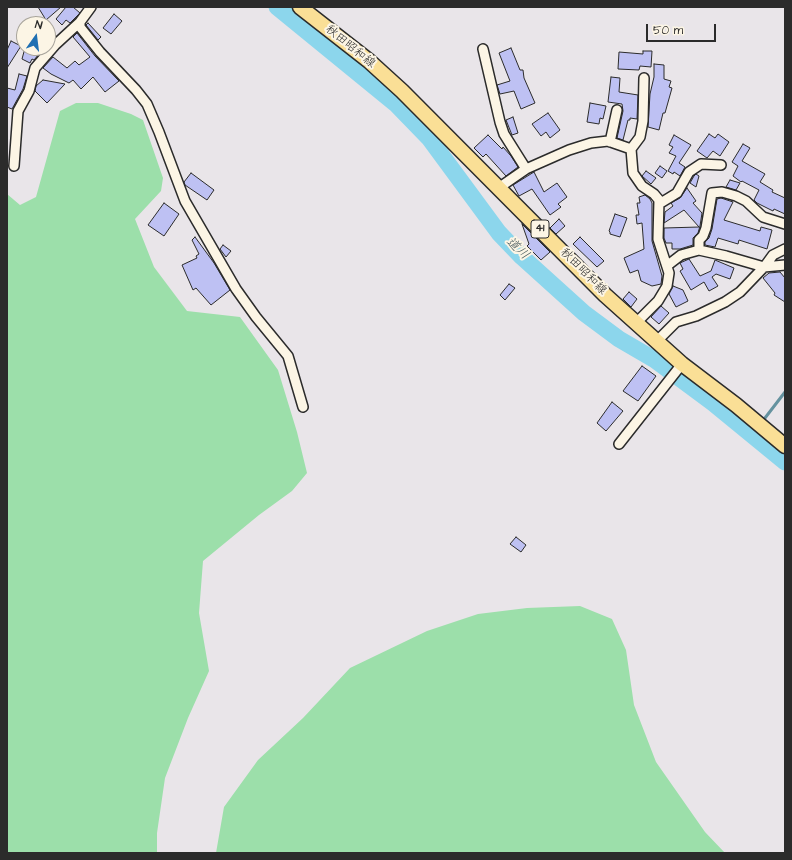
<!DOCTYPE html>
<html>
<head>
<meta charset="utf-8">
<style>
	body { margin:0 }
	#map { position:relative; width:792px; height:860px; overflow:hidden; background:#e9e5e9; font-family:"Architects Daughter",sans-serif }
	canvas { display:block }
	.frame { position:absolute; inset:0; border:8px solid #2b2b2b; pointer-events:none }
	.north { position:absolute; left:16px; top:16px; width:40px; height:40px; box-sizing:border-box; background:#fcf5e5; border:1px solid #a8a49b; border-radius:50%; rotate:14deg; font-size:11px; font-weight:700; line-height:16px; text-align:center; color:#2b2b2b }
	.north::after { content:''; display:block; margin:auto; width:14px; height:18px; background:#1f6fb2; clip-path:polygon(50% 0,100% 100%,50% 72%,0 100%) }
	.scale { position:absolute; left:646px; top:24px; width:70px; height:18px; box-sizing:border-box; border:2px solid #2b2b2b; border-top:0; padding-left:5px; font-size:12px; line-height:14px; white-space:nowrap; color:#2b2b2b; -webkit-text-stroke:3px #fcf5e5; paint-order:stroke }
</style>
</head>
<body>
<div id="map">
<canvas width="792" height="860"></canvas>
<div class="frame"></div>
<div class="north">N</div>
<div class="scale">50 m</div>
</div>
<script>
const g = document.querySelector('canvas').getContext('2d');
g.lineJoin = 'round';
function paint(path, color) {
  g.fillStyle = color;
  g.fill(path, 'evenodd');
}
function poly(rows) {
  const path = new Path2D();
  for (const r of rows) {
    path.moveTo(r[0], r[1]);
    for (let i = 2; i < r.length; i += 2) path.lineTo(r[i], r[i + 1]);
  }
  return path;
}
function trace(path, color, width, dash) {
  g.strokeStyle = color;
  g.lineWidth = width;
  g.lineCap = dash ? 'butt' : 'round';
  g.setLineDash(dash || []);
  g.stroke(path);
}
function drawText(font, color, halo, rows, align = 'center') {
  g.font = font + ' "Architects Daughter","Klee One",sans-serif';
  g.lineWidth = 4;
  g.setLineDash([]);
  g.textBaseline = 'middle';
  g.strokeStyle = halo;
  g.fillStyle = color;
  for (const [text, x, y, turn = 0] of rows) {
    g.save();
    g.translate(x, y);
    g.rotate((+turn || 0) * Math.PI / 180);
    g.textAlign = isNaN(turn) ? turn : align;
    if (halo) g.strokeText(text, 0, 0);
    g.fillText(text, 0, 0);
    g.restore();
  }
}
const green = poly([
	[76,103,98,103,131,114,143,120,163,178,161,191,135,219,154,267,187,311,240,317,278,370,297,432,307,473,292,491,259,515,203,561,199,613,209,671,188,718,165,778,157,833,157,853,7,853,7,194,20,205,36,197,60,111],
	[580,606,612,619,626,650,634,705,656,762,705,832,725,853,216,853,224,807,258,760,303,718,350,668,427,631,478,614,527,608]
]);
const stream = poly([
	[765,418,785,392],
	[750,434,753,430]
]);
const river = poly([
	[277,7,397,105,429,138,499,233,522,257,584,313,619,339,655,360,713,403,785,462]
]);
const building = poly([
	[38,7,61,7,46,20,38,7],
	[66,7,73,7,80,13,70,23,66,20,62,25,56,19,66,7],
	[114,14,122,21,111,34,103,28,114,14],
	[88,23,101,37,98,40,86,25,88,23],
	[77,33,95,56,119,81,105,92,93,77,81,89,73,80,69,83,51,74,43,68,53,57,67,68,75,61,79,65,90,57,73,37,77,33],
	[11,41,21,46,7,68,7,50,11,41],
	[25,48,44,48,34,60,32,59,30,63,22,59,25,48],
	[511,48,520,70,523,70,524,78,535,103,521,109,514,91,500,94,497,85,510,81,499,53,511,48],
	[643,51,652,51,651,67,640,66,639,70,618,69,619,52,643,54,643,51],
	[654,64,664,65,664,79,671,81,669,87,672,88,665,113,663,113,659,130,648,127,650,94,654,77,654,64],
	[19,74,27,76,23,89,12,109,7,107,7,88,15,90,19,74],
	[611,77,620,78,619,92,638,95,637,119,630,118,630,120,628,120,623,140,617,138,623,111,622,104,608,102,611,77],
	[43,80,65,84,47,103,35,91,36,86,43,80],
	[590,103,606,106,603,119,600,118,599,124,587,122,590,103],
	[548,113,560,130,550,138,546,132,541,136,532,124,548,113],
	[513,117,518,133,512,135,506,120,513,117],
	[709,134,715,138,718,134,729,142,720,156,713,151,707,158,697,151,709,134],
	[488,135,502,149,503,147,511,156,518,167,506,176,486,154,483,157,474,148,488,135],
	[674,135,691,145,679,163,685,167,680,176,674,172,673,174,668,171,676,156,669,153,673,147,669,145,674,135],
	[743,144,750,148,742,161,765,174,760,182,773,190,772,192,785,198,785,214,774,209,773,211,757,203,754,200,759,190,742,181,741,182,733,176,738,166,732,162,743,144],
	[660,166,667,171,662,178,655,173,660,166],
	[646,171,656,178,651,184,642,176,646,171],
	[534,172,544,192,557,183,567,197,558,204,561,207,550,215,532,189,519,196,513,185,534,172],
	[191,173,214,190,207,200,185,185,184,182,191,173],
	[696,174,699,176,696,187,690,183,694,176,696,174],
	[730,180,740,183,736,190,726,187,730,180],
	[687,188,696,201,693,203,702,213,700,226,698,233,693,238,693,245,680,249,672,249,672,243,666,243,664,238,664,228,699,227,684,210,664,223,665,212,673,206,671,203,680,198,687,188],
	[645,195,650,199,652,203,652,241,662,276,661,284,652,286,641,281,638,270,630,273,624,258,644,249,642,223,637,224,636,215,639,215,637,203,640,203,639,197,645,195],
	[721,198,733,202,724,220,760,231,761,227,772,230,767,249,739,240,738,244,718,238,715,247,705,245,705,242,709,238,712,229,717,199,721,198],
	[164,203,179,214,164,236,148,225,164,203],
	[615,214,627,218,620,237,610,234,610,232,609,231,615,214],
	[559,219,565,226,556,234,550,228,559,219],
	[522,224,550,252,541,260,527,246,529,244,522,224],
	[195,237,214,263,230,290,211,305,196,288,193,290,182,265,197,258,196,256,199,254,192,240,195,237],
	[580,237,604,261,597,267,573,244,580,237],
	[223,245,231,251,226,257,220,249,223,245],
	[689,259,700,276,711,271,715,260,734,268,730,279,716,274,712,277,718,286,709,291,704,282,691,290,680,271,683,269,680,263,689,259],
	[780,272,785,278,785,302,774,295,775,293,763,278,769,273,780,272],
	[509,284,515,288,505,300,500,295,509,284],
	[673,286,683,290,688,301,676,307,669,294,673,286],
	[629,292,637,299,631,307,623,299,629,292],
	[661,306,669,313,659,324,651,317,661,306],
	[642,366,656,376,638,401,623,391,642,366],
	[612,402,623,411,606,431,597,423,612,402],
	[516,537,526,545,521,552,510,544,516,537]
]);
const minor = poly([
	[91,7,80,22,80,27,100,52,136,90,147,104,159,132,185,201,236,289,256,317,288,356,303,407],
	[483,49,500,122,504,134,526,169],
	[610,142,617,110],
	[631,149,640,137,643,121,644,78],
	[14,166,18,111,29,91,35,68,55,45,80,22],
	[500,187,526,169,569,150,591,143,608,141,631,149,633,173,642,186,654,194,659,200,658,239,669,273,667,286,658,301,636,323],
	[659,204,677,193,689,172,701,164,721,165],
	[699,250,699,240,703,236,706,228,712,193,722,192,736,196,746,201,763,217,785,224],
	[668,265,681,255,699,250,726,256,764,267],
	[765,266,773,255,785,249],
	[657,341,676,322,696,316,725,302,740,292,764,267,785,265],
	[619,444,682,364]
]);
const primary = poly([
	[300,7,369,61,402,91,605,295,682,364,736,405,785,446]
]);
const shields = [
	[540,229,18]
];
const shieldNames = [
	["41",540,229]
];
const streetNames = [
	["秋田昭和線",350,47,39],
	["秋田昭和線",583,272,45]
];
const waterNames = [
	["道川",517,249,43]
];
paint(green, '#9cdfaa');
trace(stream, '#65929f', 3);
trace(river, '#8cd6ec', 17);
paint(building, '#bec1f3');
trace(building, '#2b2b2b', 1);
trace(minor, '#2b2b2b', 12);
trace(primary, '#2b2b2b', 17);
trace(minor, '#fcf5e5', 9);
trace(primary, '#fadf96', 14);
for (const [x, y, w] of shields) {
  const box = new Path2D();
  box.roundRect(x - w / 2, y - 9, w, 18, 3);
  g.fillStyle = '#fcf5e5';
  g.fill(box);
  trace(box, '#2b2b2b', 1);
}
drawText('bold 11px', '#2b2b2b', null, shieldNames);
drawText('12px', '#2b2b2b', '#fcf5e5', streetNames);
drawText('italic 13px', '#43565b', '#fcf5e5', waterNames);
</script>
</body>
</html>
